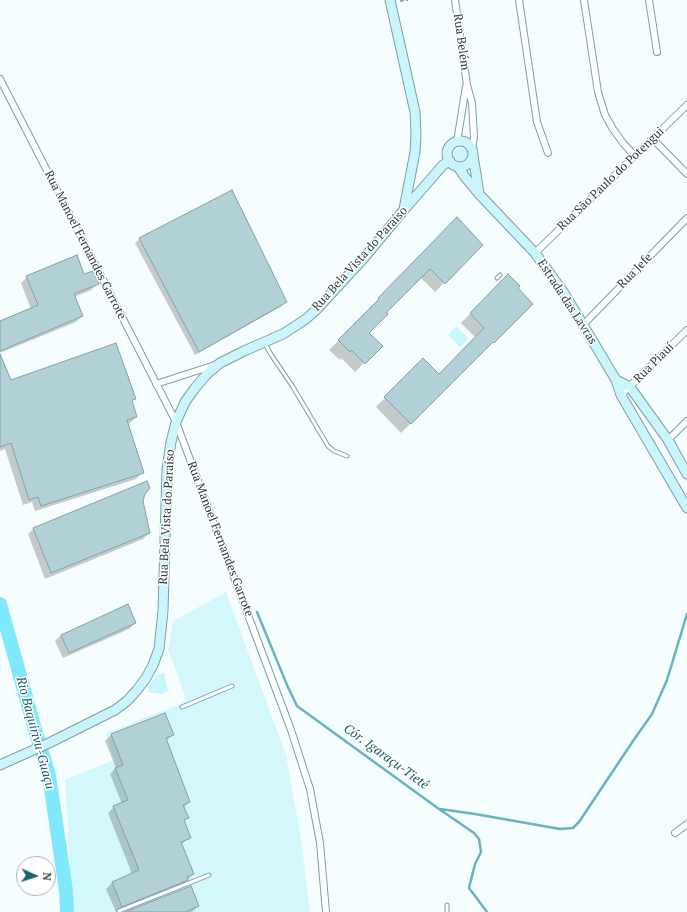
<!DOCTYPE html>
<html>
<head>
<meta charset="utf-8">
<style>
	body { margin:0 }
	#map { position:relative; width:687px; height:912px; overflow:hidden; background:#f6fdfe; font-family:"PT Serif",serif }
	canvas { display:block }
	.north { position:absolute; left:16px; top:856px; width:40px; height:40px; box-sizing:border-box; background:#fff; border:1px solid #abb0b1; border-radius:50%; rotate:93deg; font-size:11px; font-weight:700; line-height:16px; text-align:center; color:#2c393b }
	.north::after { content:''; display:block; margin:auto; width:14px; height:18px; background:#15626c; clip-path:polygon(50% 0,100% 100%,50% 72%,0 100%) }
</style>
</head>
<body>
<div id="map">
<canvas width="687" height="912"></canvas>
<div class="north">N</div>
</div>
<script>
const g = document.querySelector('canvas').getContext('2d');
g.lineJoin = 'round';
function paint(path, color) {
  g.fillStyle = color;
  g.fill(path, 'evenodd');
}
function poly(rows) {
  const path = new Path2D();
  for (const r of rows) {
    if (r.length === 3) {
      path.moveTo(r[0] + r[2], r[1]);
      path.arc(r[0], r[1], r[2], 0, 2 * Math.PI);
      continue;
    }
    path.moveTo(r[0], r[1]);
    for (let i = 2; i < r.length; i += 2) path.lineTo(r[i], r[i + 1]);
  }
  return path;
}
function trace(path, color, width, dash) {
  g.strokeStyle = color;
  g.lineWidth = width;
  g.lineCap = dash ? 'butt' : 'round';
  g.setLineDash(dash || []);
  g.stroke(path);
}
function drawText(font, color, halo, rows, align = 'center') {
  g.font = font + ' "PT Serif",serif';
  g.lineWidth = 3;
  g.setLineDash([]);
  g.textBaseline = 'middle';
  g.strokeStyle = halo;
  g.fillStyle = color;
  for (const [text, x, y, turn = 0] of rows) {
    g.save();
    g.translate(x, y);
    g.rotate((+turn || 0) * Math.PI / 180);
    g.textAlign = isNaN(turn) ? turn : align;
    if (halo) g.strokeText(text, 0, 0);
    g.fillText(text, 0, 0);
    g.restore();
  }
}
const built = poly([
	[226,592,286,755,301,838,310,912,72,912,65,780,114,760,106,733,183,703,185,695,168,650,173,621]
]);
const green = poly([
	[461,155,7],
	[456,326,468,338,460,347,448,335],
	[164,673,168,691,161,694,149,692,149,686,156,676]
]);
const shadow = poly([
	[457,219,482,245,435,292,420,277,386,312,368,333,381,346,355,372,341,358,340,360,329,350,371,308,370,308],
	[140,239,286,301,282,306,195,355,135,243],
	[84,275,97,284,91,290,74,297,82,316,76,322,0,353,0,322,31,309,21,283,27,277],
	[508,276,516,288,531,304,484,351,484,350,401,433,376,407,423,359,438,375,475,337,461,323],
	[0,356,11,381,135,399,131,402,136,417,130,423,127,424,142,473,136,479,35,511,32,502,23,505,5,449,0,451],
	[144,494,142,501,149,533,143,539,45,579,28,534,34,528],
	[127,606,135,623,129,629,63,658,55,641,61,635],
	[164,714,172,735,166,741,189,802,183,808,187,818,183,822,189,837,183,843,181,844,193,874,181,886,116,912,106,889,112,883,132,874,108,813,114,807,122,804,110,774,116,768,105,741,111,735],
	[198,906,192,912,127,912]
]);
const stream = poly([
	[257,612,287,685,297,706,439,809,474,833,479,839,481,852,475,864,469,888,487,912],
	[440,809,475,814,560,829,573,828,579,822,633,741,652,714,667,680,687,614]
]);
const river = poly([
	[0,604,36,733,49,775,66,891,67,912]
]);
const building = poly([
	[232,190,287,302,199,352,139,238,232,190],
	[457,217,483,245,445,284,430,269,387,312,388,314,369,333,383,346,365,364,351,350,350,352,338,340,379,299,378,298,457,217],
	[77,255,84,274,93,271,99,284,74,294,83,316,0,351,0,321,38,305,26,276,77,255],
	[508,274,520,286,518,288,533,304,494,343,493,342,411,424,384,397,423,358,439,374,484,328,470,313,508,274],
	[116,343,136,399,132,400,137,417,127,420,144,473,41,506,38,497,29,500,11,443,0,447,0,354,11,380,116,343],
	[147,481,150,488,145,494,143,501,150,533,51,573,33,528,147,481],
	[128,604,136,623,69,653,61,635,128,604],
	[165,713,174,735,166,738,190,802,183,805,189,818,184,820,191,838,181,842,194,874,187,877,188,880,122,907,112,882,139,870,113,806,128,800,115,768,123,765,111,734,165,713],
	[191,886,199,906,185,912,125,912,191,886]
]);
const path = poly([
	[400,1,408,0]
]);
const service = poly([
	[497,278,500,275],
	[265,344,272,356,293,387,328,446,334,451,347,456],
	[182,707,232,686],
	[447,905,447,912],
	[119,911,209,875]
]);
const minor = poly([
	[455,0,467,85,472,103,474,137,472,149],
	[519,0,537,122,548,153],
	[584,0,598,92,605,115,613,129,623,143,635,156],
	[649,0,657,52],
	[0,79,176,422,291,730,310,789,320,843,326,912],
	[653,139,687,174],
	[457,142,466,86],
	[535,253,687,105],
	[583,325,687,218],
	[156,384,215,365],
	[621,395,687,330],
	[668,440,687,421],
	[675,833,687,824]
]);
const secondary = poly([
	[390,0,415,112,416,134,415,152,404,209],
	[460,154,13],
	[473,156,476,174,479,194],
	[458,167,465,177,479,194,535,253,564,293,616,380,621,395,687,508],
	[616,380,630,387,668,440,687,474],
	[0,765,49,743,115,710,127,701,137,690,146,678,153,665,159,649,163,611,167,469,171,442,176,422,185,402,195,388,207,374,220,363,244,351,283,334,306,319,317,309,364,258,403,211,443,165,446,163,450,161]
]);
const streetNames = [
	["Rua Belém",461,42,82],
	["Rua São Paulo do Potengui",611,179,-44],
	["Rua Manoel Fernandes Garrote",85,245,63],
	["Rua Bela Vista do Paraíso",360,259,-48],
	["Rua Jefe",635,271,-46],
	["Estrada das Lavras",567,302,57],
	["Rua Piauí",654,363,-45],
	["Rua Bela Vista do Paraíso",167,517,-87],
	["Rua Manoel Fernandes Garrote",220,539,69]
];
const waterNames = [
	["Rio Baquirivu-Guaçu",35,733,75],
	["Cór. Igaraçu-Tietê",386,757,36]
];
paint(built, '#d4f7fc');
paint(green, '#c9f5fc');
paint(shadow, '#0003');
trace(stream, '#66b4c1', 2.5);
trace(river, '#7fe9fb', 14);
paint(building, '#b1d1d7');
trace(building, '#82a1a6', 1);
trace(service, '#7f9ea4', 5);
trace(minor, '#7f9ea4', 8);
trace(secondary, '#7f9ea4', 11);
trace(path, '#8c9698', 1.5, [4, 2]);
trace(service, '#fff', 3);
trace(minor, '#fff', 6);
trace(secondary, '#cbf5fc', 9);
drawText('12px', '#2c393b', '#fff', streetNames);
drawText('italic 13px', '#1d5a63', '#fff', waterNames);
</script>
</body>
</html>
